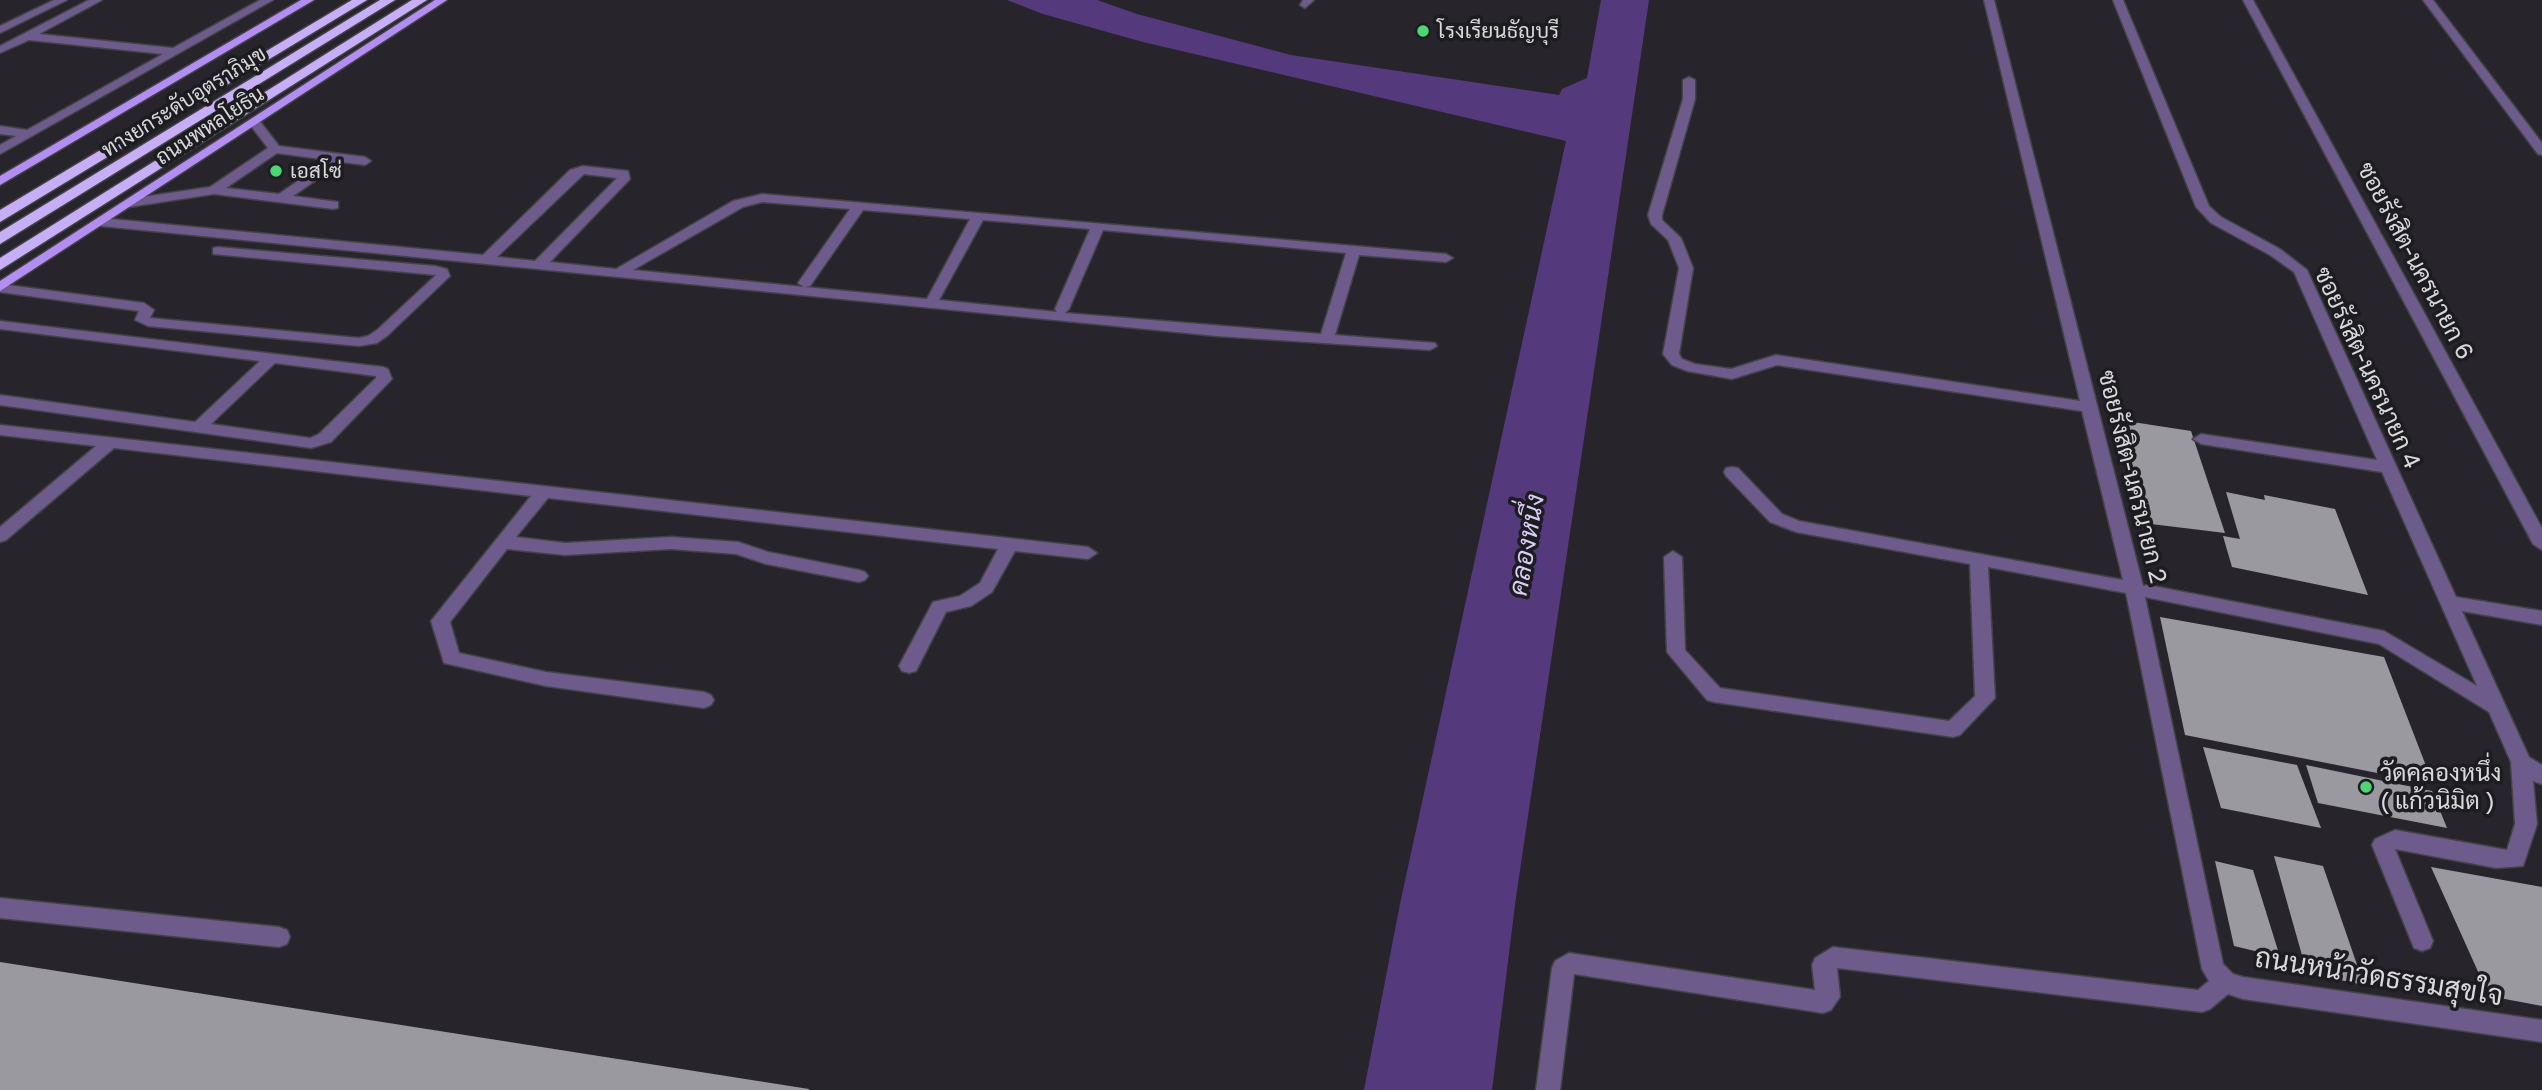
<!DOCTYPE html>
<html>
<head>
<meta charset="utf-8">
<style>
	body { margin:0 }
	canvas { display:block; background:#27252b }
</style>
</head>
<body>
<canvas width="2542" height="1090"></canvas>
<script>
const g = document.querySelector('canvas').getContext('2d');
g.lineJoin = 'round';
function paint(path, color) {
  g.fillStyle = color;
  g.fill(path, 'evenodd');
}
function poly(rows) {
  const path = new Path2D();
  for (const r of rows) {
    path.moveTo(r[0], r[1]);
    for (let i = 2; i < r.length; i += 2) path.lineTo(r[i], r[i + 1]);
  }
  return path;
}
function trace(path, color, width, dash) {
  g.strokeStyle = color;
  g.lineWidth = width;
  g.lineCap = dash ? 'butt' : 'round';
  g.setLineDash(dash || []);
  g.stroke(path);
}
function drawText(font, color, halo, rows, align = 'center') {
  g.font = font + ' "Golos Text",Sarabun,sans-serif';
  g.lineWidth = 7;
  g.setLineDash([]);
  g.textBaseline = 'middle';
  g.strokeStyle = halo;
  g.fillStyle = color;
  for (const [text, x, y, turn = 0] of rows) {
    g.save();
    g.translate(x, y);
    g.rotate((+turn || 0) * Math.PI / 180);
    g.textAlign = isNaN(turn) ? turn : align;
    if (halo) g.strokeText(text, 0, 0);
    g.fillText(text, 0, 0);
    g.restore();
  }
}
const water = poly([
	[1007,0,1097,0,1137,14,1291,55,1559,95,1562,89,1587,78,1601,0,1649,0,1516,897,1492,1090,1364,1090,1401,899,1566,141,1143,42,1043,14]
]);
const building = poly([
	[2113,419,2191,431,2225,533,2143,523],
	[2226,492,2265,500,2264,495,2335,509,2368,595,2232,567,2223,536,2240,539],
	[2160,617,2384,657,2433,784,2185,735],
	[2203,747,2297,765,2321,828,2221,808],
	[2306,765,2432,791,2447,828,2318,803],
	[2274,856,2323,866,2364,985,2307,973],
	[2215,861,2253,870,2280,957,2234,946],
	[2431,867,2542,887,2542,1006,2489,996],
	[0,962,809,1089,809,1090,0,1090]
]);
const minor = poly([
	[54,0,67,0,0,33,0,26,54,0],
	[89,0,102,0,39,34,173,48,260,0,273,0,0,154,0,145,16,136,0,134,0,126,27,130,163,54,29,40,0,53,0,46,89,0],
	[1303,0,1314,0,1305,8,1300,5,1303,0],
	[1984,0,1994,0,2143,586,2148,585,2384,631,2477,686,2382,472,2201,444,2193,439,2201,434,2377,460,2294,272,2270,255,2211,223,2196,207,2113,0,2123,0,2209,206,2221,217,2280,249,2307,270,2456,597,2542,611,2542,625,2462,611,2529,757,2542,765,2542,784,2533,781,2537,824,2523,866,2496,868,2395,849,2433,941,2430,948,2422,951,2414,948,2372,845,2375,839,2395,830,2507,850,2515,824,2511,762,2489,712,2379,644,2145,597,2223,964,2233,974,2243,977,2542,1020,2542,1042,2243,999,2228,994,2210,1009,2202,1012,1837,968,1840,997,1831,1010,1823,1013,1574,974,1560,1090,1536,1090,1552,968,1555,961,1569,953,1815,990,1812,965,1815,958,1833,947,2198,990,2209,981,2202,969,2126,593,1988,567,1995,698,1960,735,1953,737,1714,702,1707,700,1667,652,1664,557,1673,551,1682,557,1685,650,1720,688,1949,721,1975,696,1970,564,1796,532,1770,522,1726,476,1724,472,1726,468,1732,467,1738,468,1782,514,1799,521,2123,580,2082,411,1777,365,1732,379,1687,371,1672,365,1663,354,1679,268,1668,240,1651,224,1648,215,1683,99,1683,80,1689,77,1695,80,1695,99,1662,215,1662,220,1681,238,1693,268,1679,354,1682,359,1695,364,1731,369,1776,355,2080,401,1984,0],
	[2243,0,2253,0,2542,528,2542,550,2533,544,2243,0],
	[2423,0,2433,0,2542,143,2542,155,2538,154,2423,0],
	[254,118,258,119,279,146,365,157,371,161,365,165,342,162,293,196,338,202,338,208,333,209,214,194,129,207,122,203,129,199,210,187,268,148,248,122,254,118],
	[277,153,328,160,279,194,226,188,277,153],
	[583,166,628,171,630,179,550,262,616,269,733,201,762,194,1446,254,1453,258,1446,262,1359,255,1335,335,1435,343,1437,346,1430,350,1217,336,101,226,94,222,101,218,483,255,570,170,583,166],
	[584,174,617,178,535,261,497,257,584,174],
	[762,202,850,209,798,283,804,287,633,270,743,207,762,202],
	[863,210,970,219,927,299,805,287,810,286,863,210],
	[983,220,1090,229,1055,309,1057,312,939,300,983,220],
	[1103,230,1346,253,1321,334,1065,313,1069,309,1103,230],
	[218,247,435,266,447,269,450,276,387,336,377,343,359,346,148,326,135,320,139,311,0,292,0,284,144,303,154,310,150,318,359,338,368,336,377,330,436,275,213,254,213,248,218,247],
	[0,321,383,367,388,369,392,379,331,442,311,448,0,405,0,395,195,422,260,361,0,329,0,321],
	[275,363,376,376,376,378,319,434,310,438,211,424,275,363],
	[0,425,1088,547,1097,553,1088,559,1015,551,992,592,971,606,946,612,916,671,909,673,902,671,899,666,933,602,960,596,980,583,998,549,548,498,516,537,565,543,671,537,738,542,768,552,859,570,865,572,868,576,865,580,859,582,766,564,736,554,671,549,565,555,507,549,450,622,459,653,546,672,704,692,711,695,714,700,711,705,704,708,546,686,444,663,431,621,531,496,114,448,6,540,0,542,0,527,96,446,0,435,0,425],
	[0,898,279,927,287,930,290,937,287,944,279,947,0,918,0,898]
]);
const major = poly([
	[301,0,314,0,0,185,0,176,301,0],
	[435,0,447,0,0,291,0,281,435,0]
]);
const highway = poly([
	[352,0,367,0,0,222,0,210,352,0],
	[380,0,395,0,0,244,0,232,380,0],
	[412,0,427,0,0,270,0,258,412,0]
]);
const markers = [
	[1423,31,7,"#4ed675"],
	[276,171,7,"#4ed675"],
	[2366,787,7,"#4ed675"]
];
const farPoinames = [
	["โรงเรียนธัญบุรี",1437,31],
	["เอสโซ่",290,171]
];
const farStreetnames = [
	["ทางยกระดับอุตราภิมุข",184,102,-32],
	["ถนนพหลโยธิน",210,126,-33]
];
const streetNames = [
	["ซอยรังสิต-นครนายก 6",2415,261,62],
	["ซอยรังสิต-นครนายก 4",2367,368,65],
	["ซอยรังสิต-นครนายก 2",2132,477,76]
];
const poiNames = [
	["วัดคลองหนึ่ง",2380,773],
	["( แก้วนิมิต )",2380,801]
];
const waterNames = [
	["คลองหนึ่ง",1527,545,-80]
];
const nearStreetnames = [
	["ถนนหน้าวัดธรรมสุขใจ",2379,977,9]
];
paint(water, '#543a7d');
paint(building, '#9b99a0');
trace(minor, '#434247', 3);
trace(major, '#434247', 3);
trace(highway, '#434247', 3);
paint(minor, '#6c5b8b');
paint(major, '#b38ef2');
paint(highway, '#c7aff7');
for (const [x, y, r, color] of markers) {
  const dot = new Path2D();
  dot.arc(x, y, r, 0, 2 * Math.PI);
  g.fillStyle = color;
  g.fill(dot);
  trace(dot, '#1d1c21', 2.5);
}
drawText('21px', '#d9d8db', '#1d1c21', farPoinames, 'left');
drawText('21px', '#d9d8db', '#1d1c21', farStreetnames);
drawText('24px', '#d9d8db', '#1d1c21', streetNames);
drawText('24px', '#d9d8db', '#1d1c21', poiNames, 'left');
drawText('italic 26px', '#dacdf5', '#1d1c21', waterNames);
drawText('28px', '#d9d8db', '#1d1c21', nearStreetnames);
</script>
</body>
</html>
